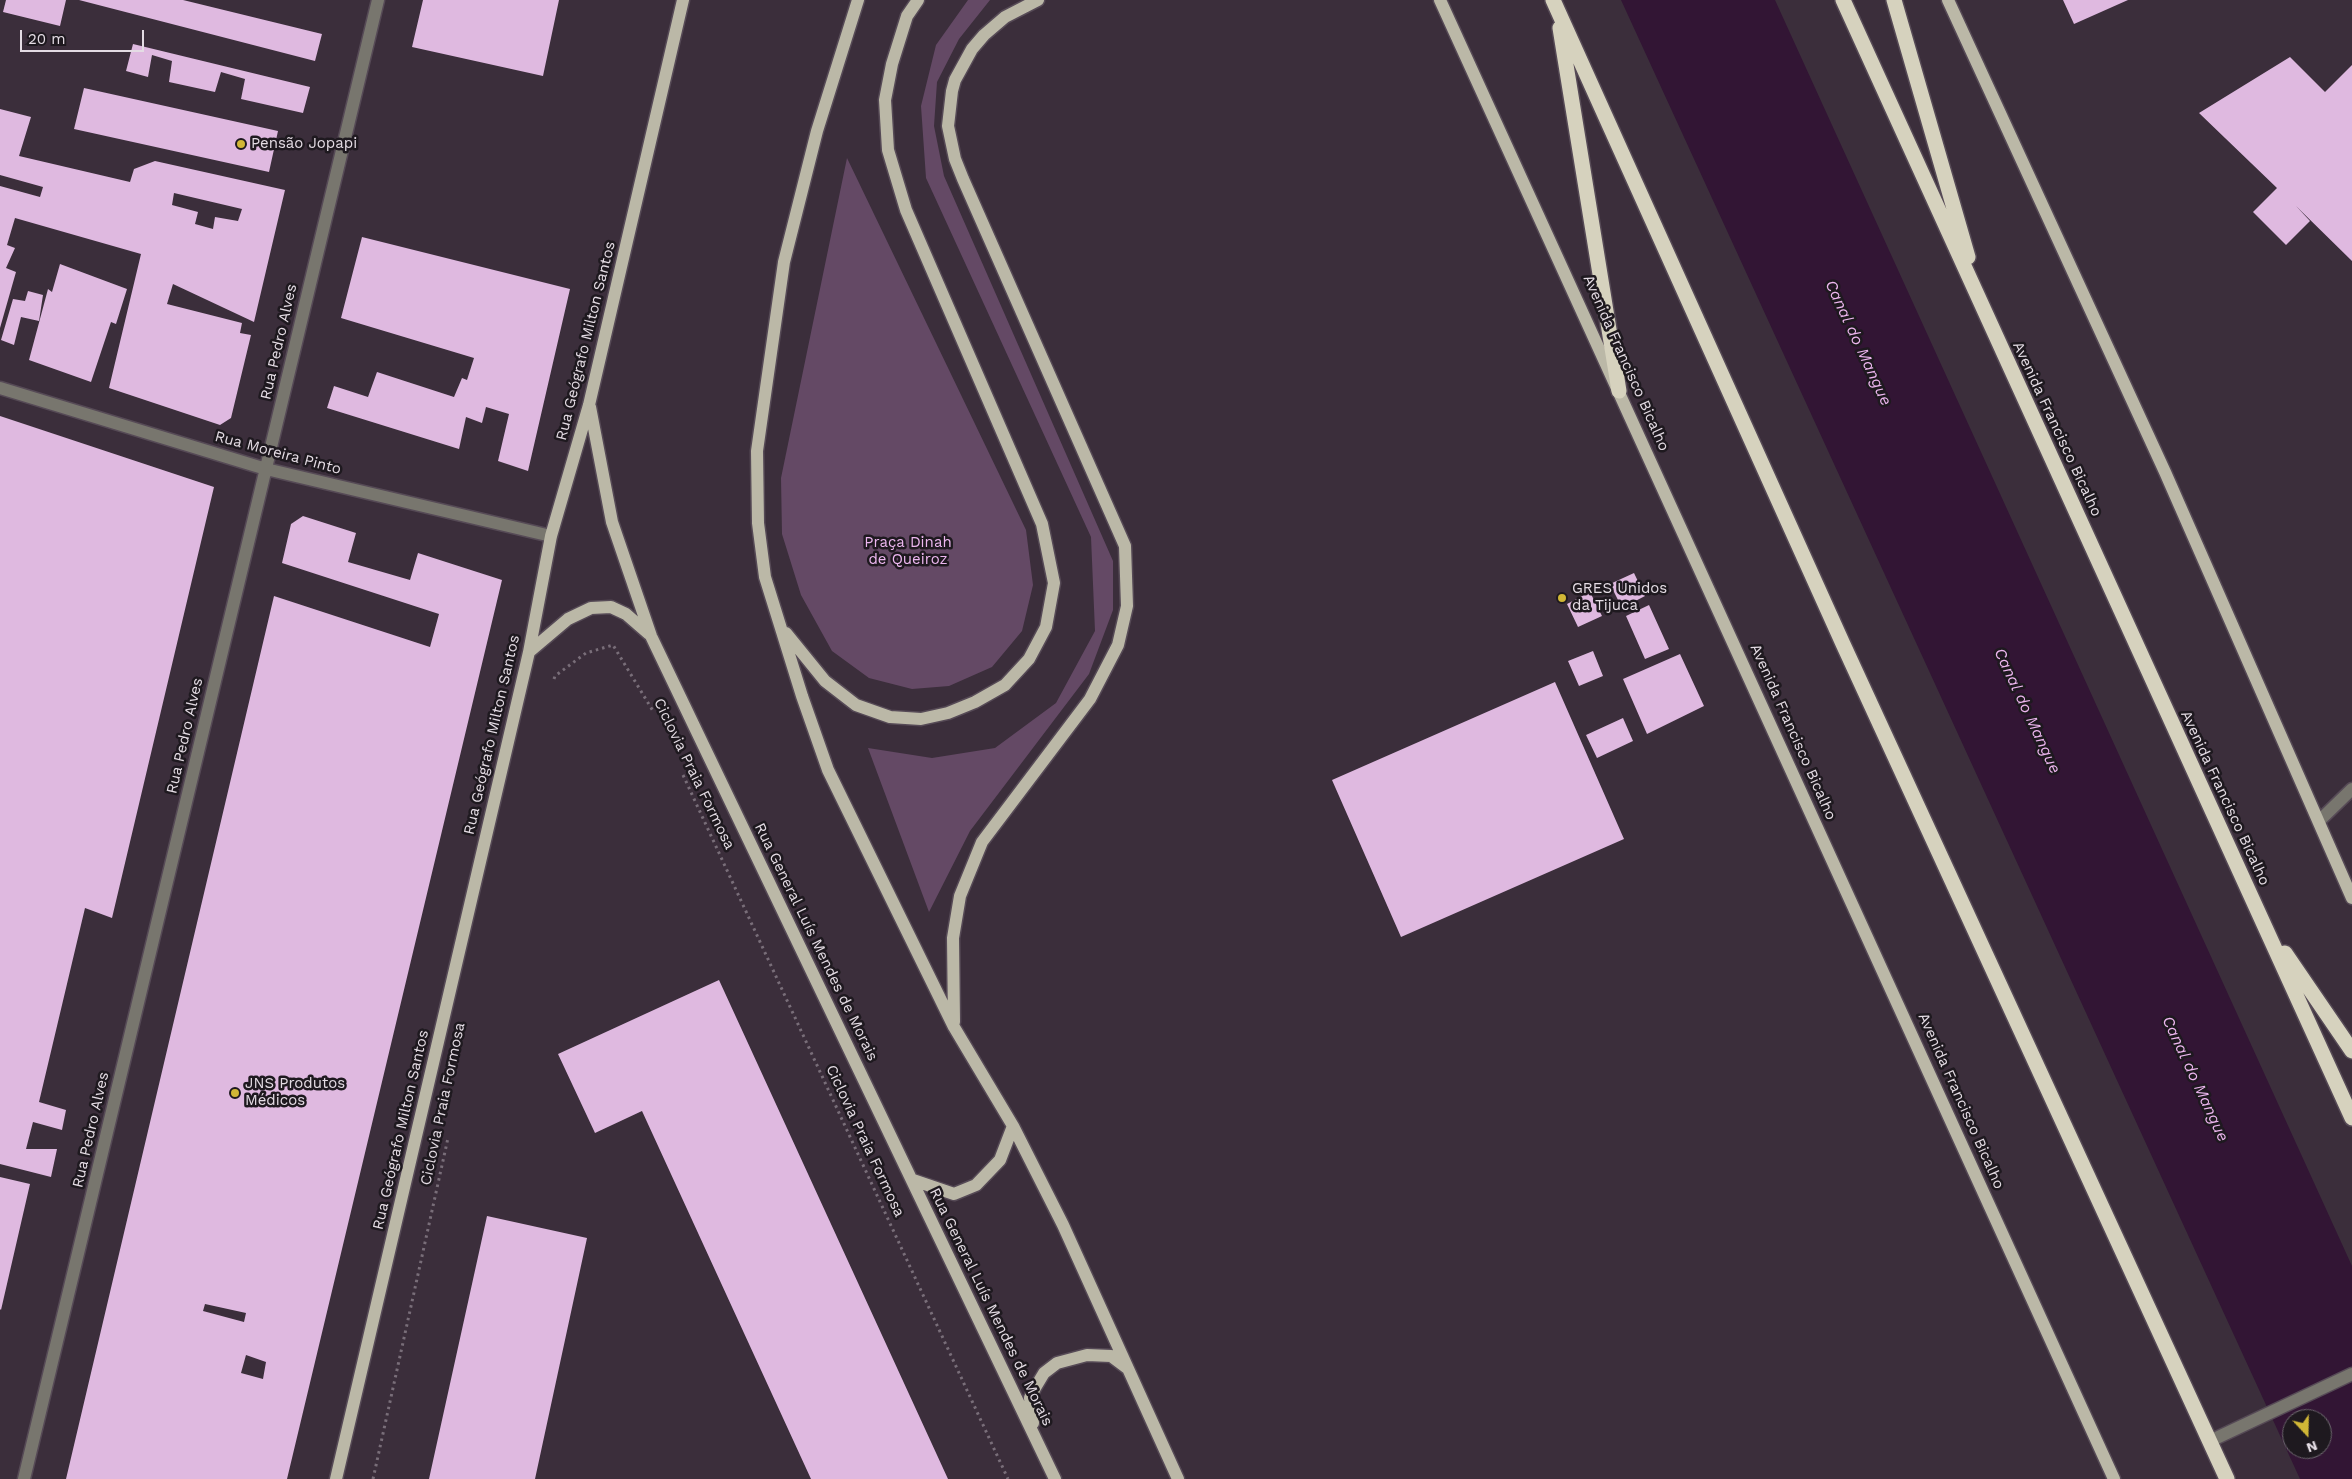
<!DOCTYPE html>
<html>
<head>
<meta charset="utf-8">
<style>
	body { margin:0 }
	#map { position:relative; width:2352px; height:1479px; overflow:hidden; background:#3b2e3b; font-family:"Work Sans",sans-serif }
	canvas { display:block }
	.north { position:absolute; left:2282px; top:1409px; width:50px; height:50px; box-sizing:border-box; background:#1e191f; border:1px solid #6d676e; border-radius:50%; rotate:159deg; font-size:14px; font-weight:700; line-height:20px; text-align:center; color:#e4dce4 }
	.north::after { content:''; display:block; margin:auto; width:18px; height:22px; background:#d1b736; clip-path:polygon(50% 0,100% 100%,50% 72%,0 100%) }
	.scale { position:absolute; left:20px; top:30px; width:124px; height:22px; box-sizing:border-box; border:2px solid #e4dce4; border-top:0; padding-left:6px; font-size:15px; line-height:18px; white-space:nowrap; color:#e4dce4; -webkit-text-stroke:4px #1e191f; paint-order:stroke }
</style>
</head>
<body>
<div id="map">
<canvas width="2352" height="1479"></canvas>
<div class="north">N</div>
<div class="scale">20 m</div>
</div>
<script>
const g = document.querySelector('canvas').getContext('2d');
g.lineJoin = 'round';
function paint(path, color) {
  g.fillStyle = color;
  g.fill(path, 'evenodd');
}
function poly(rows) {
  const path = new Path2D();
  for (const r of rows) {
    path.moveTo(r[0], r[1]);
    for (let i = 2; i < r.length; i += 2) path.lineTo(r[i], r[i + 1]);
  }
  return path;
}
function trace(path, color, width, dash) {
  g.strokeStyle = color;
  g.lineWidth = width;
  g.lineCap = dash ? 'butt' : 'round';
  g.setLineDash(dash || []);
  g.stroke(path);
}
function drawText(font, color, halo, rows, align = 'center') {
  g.font = font + ' "Work Sans",sans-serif';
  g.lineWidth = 5;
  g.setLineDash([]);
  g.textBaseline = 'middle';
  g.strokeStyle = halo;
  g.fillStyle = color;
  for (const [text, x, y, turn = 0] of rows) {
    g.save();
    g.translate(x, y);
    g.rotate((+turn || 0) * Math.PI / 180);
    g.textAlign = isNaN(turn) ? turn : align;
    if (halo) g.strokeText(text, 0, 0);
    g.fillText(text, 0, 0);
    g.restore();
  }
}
const green = poly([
	[968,0,990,0,959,39,937,82,934,126,944,176,1113,561,1113,610,1089,674,970,831,929,912,868,748,932,758,995,748,1056,703,1095,631,1091,537,926,178,921,106,936,45],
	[847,158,1026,530,1033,585,1022,631,992,667,949,686,912,689,869,678,832,651,801,595,782,534,781,478]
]);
const water = poly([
	[1621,0,1775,0,2352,1266,2352,1479,2300,1479],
	[2292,1419,2322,1419,2322,1449,2292,1449]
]);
const building = poly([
	[6,0,66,0,60,26,3,12],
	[79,0,183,0,322,34,315,61],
	[423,0,559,0,543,76,412,47],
	[2063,0,2128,0,2074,24],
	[133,44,310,87,303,113,241,99,245,79,221,72,215,92,169,82,172,61,152,55,148,77,126,71],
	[2290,57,2325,92,2352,65,2352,261,2296,206,2310,221,2286,245,2253,212,2277,188,2199,113],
	[84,88,278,131,269,172,74,129],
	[0,109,31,117,19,156,130,182,134,169,155,161,285,190,254,322,173,284,167,304,242,323,240,333,251,335,231,418,220,425,109,388,141,254,15,218,7,245,15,248,6,268,16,272,0,328,0,186,40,197,43,187,0,175],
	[174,193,242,209,238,221,215,217,213,229,195,224,198,212,172,205],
	[362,237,570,289,528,471,498,461,509,414,486,407,482,423,466,417,459,449,327,408,334,386,368,397,377,372,454,397,462,378,467,380,474,358,341,318],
	[60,264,127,289,116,324,111,322,91,382,29,360,48,289,52,292],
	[28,291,43,295,39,321,21,317,14,345,1,340,13,299,25,301],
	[0,416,214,487,112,918,85,908,39,1102,66,1110,62,1130,33,1122,26,1149,57,1149,51,1177,0,1164],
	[303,516,356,533,348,562,410,580,418,553,502,580,287,1479,66,1479,274,596,430,647,439,614,282,563,291,524],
	[205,1304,246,1313,244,1322,203,1311],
	[246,1355,266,1362,263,1379,241,1373],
	[1634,573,1645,596,1622,608,1610,584],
	[1590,592,1602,616,1578,627,1567,604],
	[1649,605,1669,649,1645,659,1626,616],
	[1593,651,1603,676,1579,686,1568,661],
	[1680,654,1704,706,1647,734,1623,679],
	[1555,682,1624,839,1401,937,1332,780],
	[1623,718,1633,741,1597,758,1586,735],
	[719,980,948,1479,811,1479,642,1111,595,1133,558,1054],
	[0,1177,30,1184,1,1310,0,1309],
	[487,1216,587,1238,535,1479,429,1479]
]);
const path = poly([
	[554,679,555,676,586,653,613,645,653,711],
	[683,775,1008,1479],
	[373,1479,448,1138]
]);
const minor = poly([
	[0,388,266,469,551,536],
	[2319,821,2352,789],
	[2210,1441,2352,1374],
	[24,1479,378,0]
]);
const major = poly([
	[858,0,817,131,784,262,757,451,758,523,765,577,802,696,828,770,954,1027,1013,1126,1063,1225,1178,1479],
	[1440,0,2114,1479],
	[1948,0,2165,472,2352,898],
	[590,407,612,522,651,636,1055,1479],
	[786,633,825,681,856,705,890,717,921,719,948,713,975,702,1005,685,1029,659,1046,627,1054,583,1042,524,906,210,888,150,885,100,892,64,907,16,918,0],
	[529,652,568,619,591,608,611,607,626,614,649,634],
	[954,1022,953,938,960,896,982,842,1090,699,1118,645,1127,606,1125,546,963,179,955,159,948,126,952,91,955,80,972,49,984,35,1005,17,1038,0],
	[913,1180,954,1194,976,1185,1000,1160,1013,1126],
	[1033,1423,1030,1398,1035,1388,1044,1373,1057,1363,1087,1355,1111,1356,1127,1368],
	[336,1479,529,652,551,536,589,405,683,0]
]);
const highway = poly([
	[1553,0,1843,644,2227,1479],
	[1843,0,2352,1118],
	[1894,0,1968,257],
	[1560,28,1619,391],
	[2285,953,2352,1051]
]);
const markers = [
	[241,144,5,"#d1b736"],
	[1562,598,5,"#d1b736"],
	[235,1093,5,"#d1b736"]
];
const poiNames = [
	["Pensão Jopapi",251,144],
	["GRES Unidos",1572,589],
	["da Tijuca",1572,606],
	["JNS Produtos",245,1084],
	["Médicos",245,1101]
];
const streetNames = [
	["Rua Geógrafo Milton Santos",586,341,-76],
	["Rua Pedro Alves",279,342,-77],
	["Avenida Francisco Bicalho",1626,363,66],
	["Avenida Francisco Bicalho",2057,429,65],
	["Rua Moreira Pinto",278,453,15],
	["Avenida Francisco Bicalho",1793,732,66],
	["Rua Geógrafo Milton Santos",492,735,-77],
	["Rua Pedro Alves",185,736,-77],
	["Ciclovia Praia Formosa",694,774,64],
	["Avenida Francisco Bicalho",2225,798,65],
	["Rua General Luís Mendes de Morais",816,942,64],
	["Avenida Francisco Bicalho",1961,1101,66],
	["Ciclovia Praia Formosa",443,1104,-78],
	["Rua Pedro Alves",91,1130,-77],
	["Rua Geógrafo Milton Santos",401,1130,-77],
	["Ciclovia Praia Formosa",865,1141,65],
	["Rua General Luís Mendes de Morais",991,1307,64]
];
const parkNames = [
	["Praça Dinah",908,543],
	["de Queiroz",908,560]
];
const waterNames = [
	["Canal do Mangue",1858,343,65],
	["Canal do Mangue",2027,711,65],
	["Canal do Mangue",2195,1079,65]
];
paint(green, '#644965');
paint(water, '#321534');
paint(building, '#dfb9e0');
trace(minor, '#564a56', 15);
trace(major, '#564a56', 15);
trace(highway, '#564a56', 18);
trace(path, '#796e79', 3, [2.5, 4]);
trace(minor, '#78766e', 12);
trace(major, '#bbb8a7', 12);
trace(highway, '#d6d2be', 15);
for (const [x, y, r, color] of markers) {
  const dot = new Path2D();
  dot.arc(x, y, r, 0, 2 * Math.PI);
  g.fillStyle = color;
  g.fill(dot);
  trace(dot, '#1e191f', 2);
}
drawText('15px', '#e4dce4', '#1e191f', poiNames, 'left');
drawText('15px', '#e4dce4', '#1e191f', streetNames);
drawText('15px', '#edb7f0', '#1e191f', parkNames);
drawText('italic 16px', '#edb6ef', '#1e191f', waterNames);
</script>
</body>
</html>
